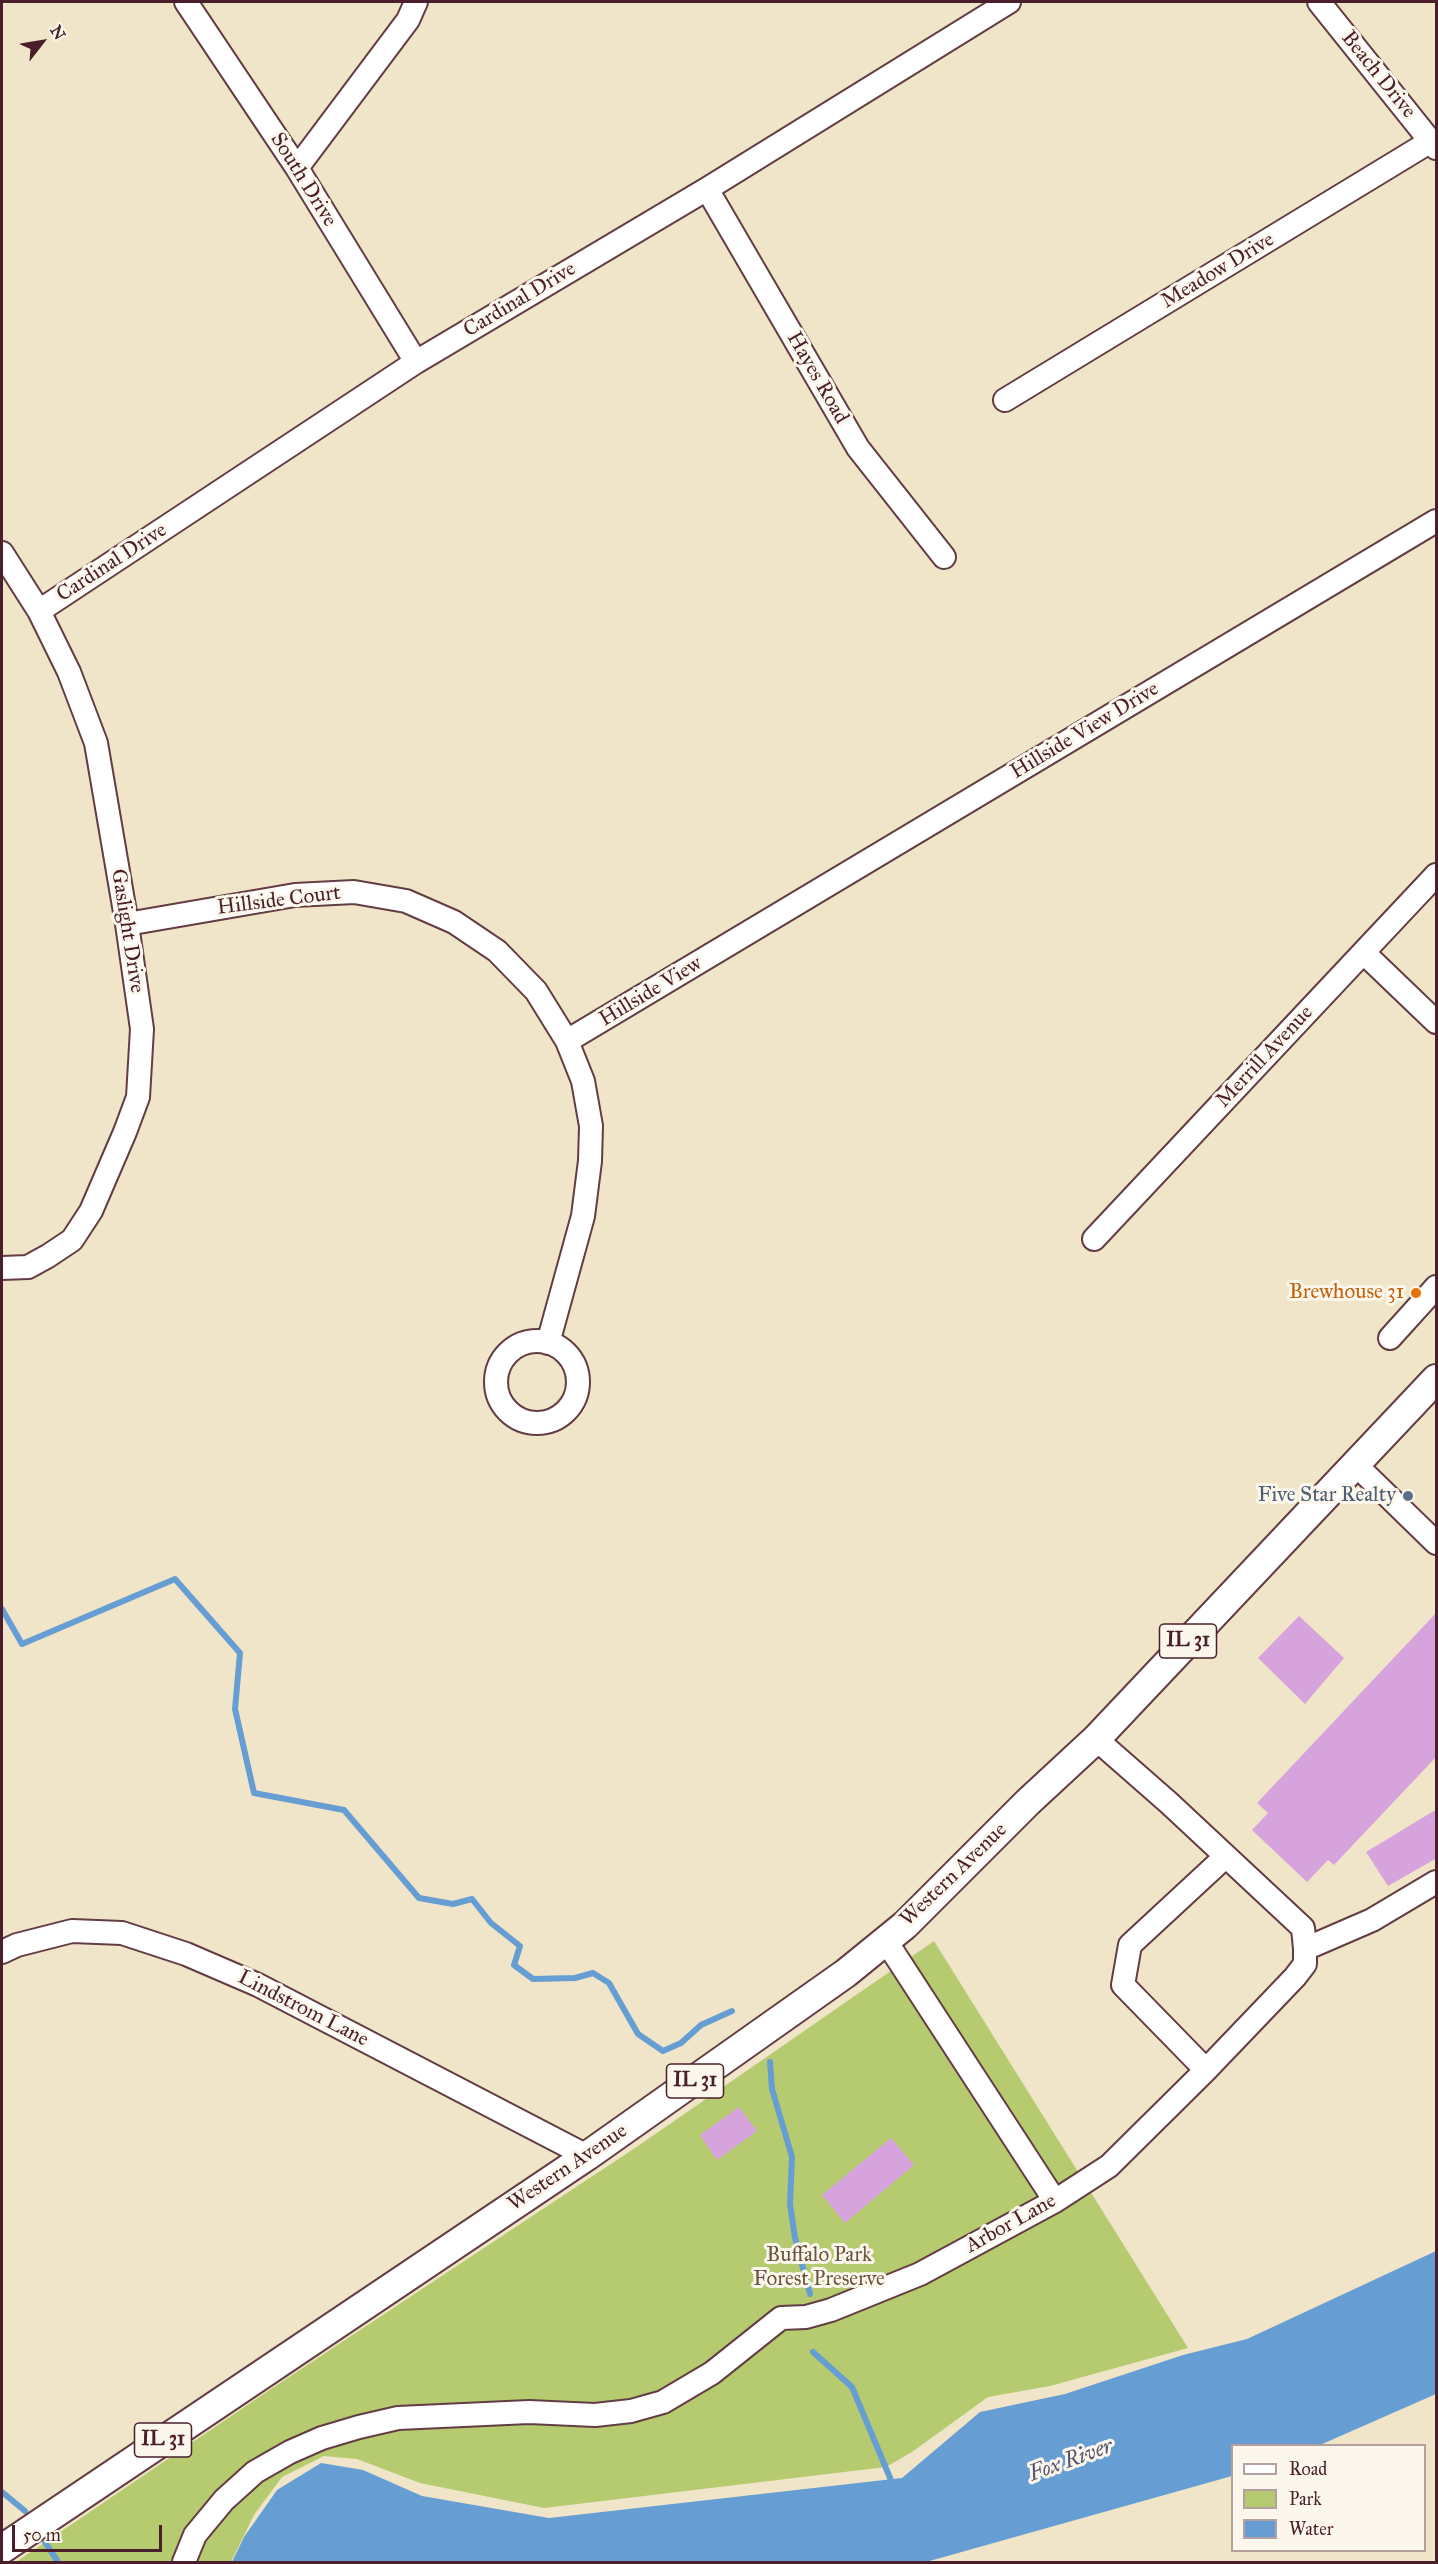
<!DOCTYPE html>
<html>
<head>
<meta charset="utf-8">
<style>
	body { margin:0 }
	#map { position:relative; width:1438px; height:2564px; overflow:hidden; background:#f0e5c9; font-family:"IM FELL Great Primer",serif }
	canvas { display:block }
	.frame { position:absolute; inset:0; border:3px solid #4a1f2b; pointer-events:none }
	.legend { position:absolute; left:1231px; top:2444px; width:195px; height:108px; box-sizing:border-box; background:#fbf7ec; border:2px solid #b4a19f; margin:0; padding:8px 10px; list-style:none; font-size:18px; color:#4a1f2b }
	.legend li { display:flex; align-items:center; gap:12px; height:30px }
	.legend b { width:30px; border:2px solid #b4a19f }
	.north { position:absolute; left:12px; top:12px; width:60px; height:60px; -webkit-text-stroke:4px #fbf7ec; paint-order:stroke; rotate:59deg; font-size:16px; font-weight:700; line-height:24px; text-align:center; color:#4a1f2b }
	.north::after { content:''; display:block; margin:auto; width:21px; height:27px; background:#4a1f2b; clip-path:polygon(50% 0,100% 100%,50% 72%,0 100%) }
	.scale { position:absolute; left:12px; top:2525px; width:150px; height:27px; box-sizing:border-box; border:3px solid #4a1f2b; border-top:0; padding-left:8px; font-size:18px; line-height:21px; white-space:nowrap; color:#4a1f2b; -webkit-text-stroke:4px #fbf7ec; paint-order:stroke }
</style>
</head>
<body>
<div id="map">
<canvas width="1438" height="2564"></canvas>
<div class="frame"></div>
<ul class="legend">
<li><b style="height:8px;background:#fff"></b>Road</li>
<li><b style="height:16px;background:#b6cb6f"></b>Park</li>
<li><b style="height:16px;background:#669ed4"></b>Water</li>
</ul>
<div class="north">N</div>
<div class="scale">50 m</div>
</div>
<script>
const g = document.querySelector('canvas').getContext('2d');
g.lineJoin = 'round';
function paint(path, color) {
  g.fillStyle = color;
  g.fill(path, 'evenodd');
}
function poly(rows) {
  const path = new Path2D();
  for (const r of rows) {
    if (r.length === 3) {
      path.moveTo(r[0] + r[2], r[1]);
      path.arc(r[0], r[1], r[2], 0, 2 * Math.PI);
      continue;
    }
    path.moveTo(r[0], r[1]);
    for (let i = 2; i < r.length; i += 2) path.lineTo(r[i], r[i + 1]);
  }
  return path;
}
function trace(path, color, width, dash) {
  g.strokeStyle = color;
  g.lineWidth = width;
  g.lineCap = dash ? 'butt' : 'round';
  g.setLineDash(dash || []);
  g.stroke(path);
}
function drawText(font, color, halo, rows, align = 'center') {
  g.font = font + ' "IM FELL Great Primer",serif';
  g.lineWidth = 6;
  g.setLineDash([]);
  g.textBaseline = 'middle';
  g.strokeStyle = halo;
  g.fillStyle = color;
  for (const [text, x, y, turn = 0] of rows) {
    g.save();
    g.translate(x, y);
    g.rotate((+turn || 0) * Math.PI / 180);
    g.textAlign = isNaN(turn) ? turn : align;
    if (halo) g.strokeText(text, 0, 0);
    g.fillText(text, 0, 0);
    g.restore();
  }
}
const green = poly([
	[934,1941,1188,2348,1050,2386,988,2397,912,2452,886,2467,544,2508,420,2483,357,2459,324,2456,282,2477,254,2515,231,2562,16,2562,271,2389,638,2146]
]);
const water = poly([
	[1436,2251,1436,2394,1320,2445,1232,2446,1232,2476,926,2562,232,2562,244,2537,277,2490,321,2463,363,2470,422,2496,549,2518,902,2478,980,2412,1065,2394,1183,2355,1247,2339]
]);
const stream = poly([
	[2,1609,22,1644,175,1579,240,1653,235,1709,254,1793,344,1810,419,1898,453,1904,472,1899,491,1923,520,1946,514,1965,533,1979,575,1978,593,1973,609,1983,638,2034,663,2051,681,2043,701,2025,732,2011],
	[770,2062,772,2089,792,2157,790,2204,795,2238,810,2294],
	[813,2352,852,2387,893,2485],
	[2,2492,25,2511],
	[45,2542,58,2562]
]);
const building = poly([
	[1437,1612,1437,1756,1334,1865,1328,1860,1307,1882,1252,1830,1268,1813,1257,1803],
	[1299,1616,1344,1658,1305,1704,1258,1658],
	[1437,1809,1437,1858,1388,1886,1366,1852],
	[739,2107,757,2131,717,2160,700,2135],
	[891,2138,914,2165,845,2223,822,2195]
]);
const minor = poly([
	[186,2,297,168,416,362],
	[1319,2,1436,148],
	[297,168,408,20,416,2],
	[707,189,858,448,944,557],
	[1005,400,1431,141],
	[2,553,39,611,69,672,96,743,127,924,142,1029,138,1097,125,1132,91,1211,72,1240,48,1256,28,1267,2,1268],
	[39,611,416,362,707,189,1009,2],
	[127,924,295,895,354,892,406,901,454,922,497,951,536,991,567,1041,583,1081,591,1126,590,1161,583,1216,548,1343],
	[1364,953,1436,1022],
	[567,1041,1436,521],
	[1094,1239,1436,875],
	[1390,1338,1436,1287],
	[537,1382,41],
	[1355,1464,1436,1543],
	[886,1941,1055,2201],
	[1305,1949,1372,1920,1436,1882],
	[2,1952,17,1945,72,1931,122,1933,186,1954,258,1985,587,2156],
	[1206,2070,1123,1985,1130,1945,1225,1857],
	[184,2562,195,2535,224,2500,255,2472,290,2452,322,2438,359,2427,398,2418,529,2412,595,2415,631,2411,663,2402,712,2373,781,2318,806,2317,831,2310,920,2274,1055,2201,1109,2166,1206,2070,1295,1977,1305,1964,1305,1949,1303,1928,1169,1803,1096,1739]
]);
const major = poly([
	[2,2549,587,2156,846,1973,905,1925,1028,1802,1096,1739,1436,1379]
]);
const markers = [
	[1416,1293,6,"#e8710a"],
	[1408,1496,6,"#5c6f8a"]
];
const shields = [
	[1188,1641,57],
	[695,2081,57],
	[163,2440,57]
];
const shieldNames = [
	["IL 31",1188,1641],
	["IL 31",695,2081],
	["IL 31",163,2440]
];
const streetNames = [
	["Beach Drive",1378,75,51],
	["South Drive",303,180,58],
	["Meadow Drive",1218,271,-31],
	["Cardinal Drive",520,300,-31],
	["Hayes Road",817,378,60],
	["Cardinal Drive",112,563,-33],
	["Hillside View Drive",1085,731,-31],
	["Hillside Court",279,901,-7],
	["Gaslight Drive",127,931,81],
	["Hillside View",651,992,-31],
	["Merrill Avenue",1265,1057,-47],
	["Western Avenue",954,1875,-44],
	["Lindstrom Lane",303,2009,27],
	["Western Avenue",568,2168,-34],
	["Arbor Lane",1011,2224,-29]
];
const foodNames = [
	["Brewhouse 31",1404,1293]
];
const serviceNames = [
	["Five Star Realty",1396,1496]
];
const parkNames = [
	["Buffalo Park",819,2256],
	["Forest Preserve",819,2280]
];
const waterNames = [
	["Fox River",1071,2461,-20]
];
paint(green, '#b6cb6f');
paint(water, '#669ed4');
trace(stream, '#669ed4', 6);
paint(building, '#d6a3dc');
trace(minor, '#633d43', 26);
trace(major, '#633d43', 32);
trace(minor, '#fff', 22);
trace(major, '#fff', 28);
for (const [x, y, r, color] of markers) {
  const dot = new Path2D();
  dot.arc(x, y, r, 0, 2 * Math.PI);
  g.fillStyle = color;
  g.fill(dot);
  trace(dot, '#fbf7ec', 2);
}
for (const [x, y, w] of shields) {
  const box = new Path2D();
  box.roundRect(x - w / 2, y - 17, w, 34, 4.5);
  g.fillStyle = '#fbf7ec';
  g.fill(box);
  trace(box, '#4a1f2b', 1.5);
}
drawText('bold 20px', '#4a1f2b', null, shieldNames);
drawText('21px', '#4a1f2b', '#fbf7ec', streetNames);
drawText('21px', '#c56008', '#fbf7ec', foodNames, 'right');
drawText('21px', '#4e5e75', '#fbf7ec', serviceNames, 'right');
drawText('21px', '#6a533f', '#fbf7ec', parkNames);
drawText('italic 22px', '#55526f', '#fbf7ec', waterNames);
</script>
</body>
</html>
